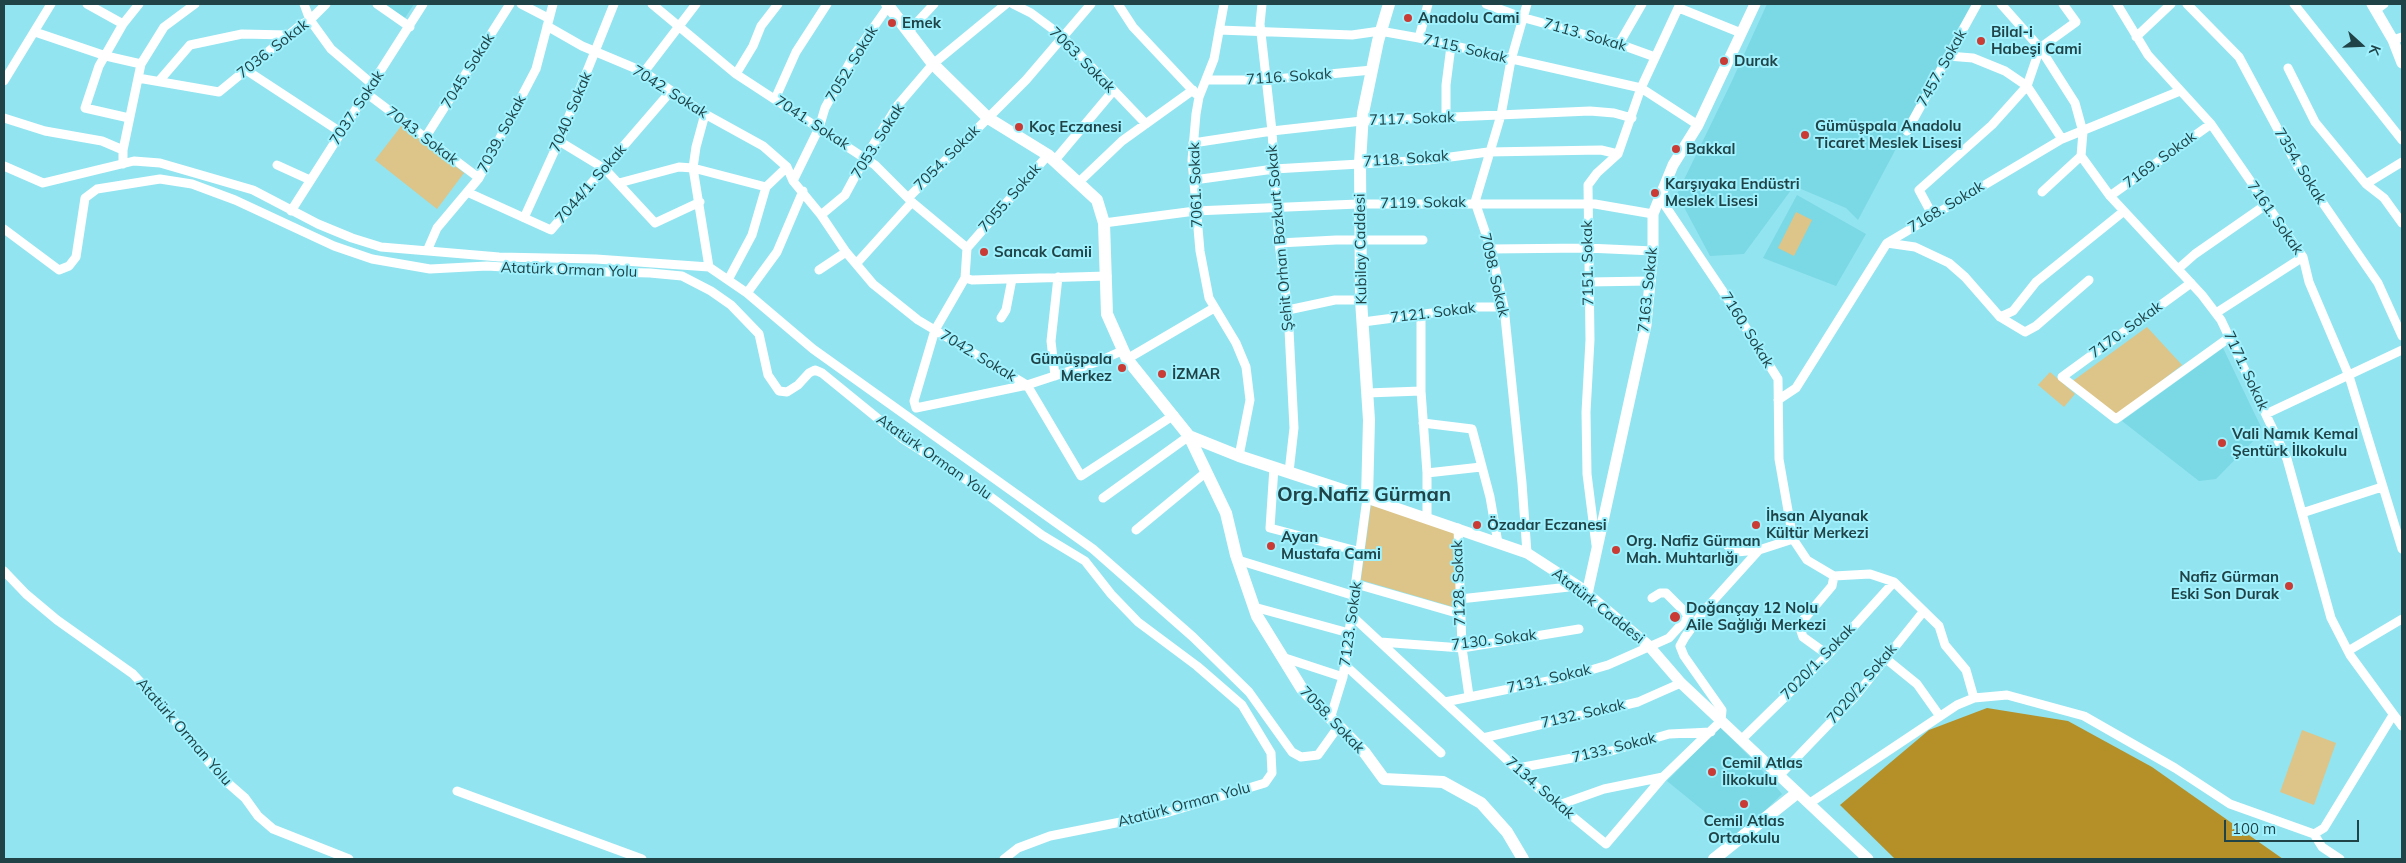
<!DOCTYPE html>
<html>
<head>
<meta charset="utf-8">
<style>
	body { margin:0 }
	#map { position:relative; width:2406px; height:863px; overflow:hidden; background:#92e4f0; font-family:Mulish,sans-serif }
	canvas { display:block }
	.frame { position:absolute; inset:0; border:5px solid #204348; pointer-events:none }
	.north { position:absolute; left:2336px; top:20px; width:50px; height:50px; -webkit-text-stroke:4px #9ff1fd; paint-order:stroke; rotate:110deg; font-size:14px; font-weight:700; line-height:20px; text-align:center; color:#204348 }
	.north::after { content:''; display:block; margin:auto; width:18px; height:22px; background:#204348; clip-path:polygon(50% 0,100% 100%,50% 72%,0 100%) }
	.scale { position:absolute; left:2224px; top:820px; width:135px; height:22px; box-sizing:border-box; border:2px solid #204348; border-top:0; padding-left:6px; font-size:15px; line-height:18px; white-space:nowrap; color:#204348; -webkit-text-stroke:4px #9ff1fd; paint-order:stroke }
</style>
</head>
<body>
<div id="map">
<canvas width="2406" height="863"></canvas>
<div class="frame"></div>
<div class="north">K</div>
<div class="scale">100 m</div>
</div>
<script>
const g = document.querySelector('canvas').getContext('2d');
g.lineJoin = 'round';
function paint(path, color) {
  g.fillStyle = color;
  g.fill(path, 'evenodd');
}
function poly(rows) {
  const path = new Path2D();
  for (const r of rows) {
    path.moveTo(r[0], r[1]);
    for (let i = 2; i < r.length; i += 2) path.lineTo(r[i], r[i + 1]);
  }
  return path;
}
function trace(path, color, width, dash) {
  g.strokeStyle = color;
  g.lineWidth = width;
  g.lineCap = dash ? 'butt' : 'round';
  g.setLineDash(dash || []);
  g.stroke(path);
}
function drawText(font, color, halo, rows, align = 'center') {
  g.font = font + ' Mulish,sans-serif';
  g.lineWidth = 4;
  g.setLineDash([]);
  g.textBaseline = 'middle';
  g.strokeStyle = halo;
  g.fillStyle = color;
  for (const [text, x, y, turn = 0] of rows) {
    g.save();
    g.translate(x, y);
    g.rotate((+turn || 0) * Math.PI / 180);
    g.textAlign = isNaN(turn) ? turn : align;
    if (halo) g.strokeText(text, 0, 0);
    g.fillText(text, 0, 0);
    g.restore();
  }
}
const built = poly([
	[384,4,414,4,405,18],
	[1767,4,1973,4,1858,220,1846,208,1794,186,1744,254,1710,256,1677,194,1731,83],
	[1797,195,1866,234,1836,286,1763,258],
	[2223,348,2261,427,2258,436,2216,479,2199,481,2122,421],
	[1720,727,1757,764,1782,794,1737,838,1667,781]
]);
const green = poly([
	[402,125,464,173,437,209,375,160],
	[1796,212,1812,220,1794,256,1778,248],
	[2147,327,2182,365,2116,416,2070,383],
	[2050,372,2075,394,2064,407,2038,385],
	[1371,505,1455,533,1457,608,1361,580],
	[2302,730,2336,743,2314,805,2280,792]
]);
const forest = poly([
	[1987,708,2068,721,2152,767,2283,859,1895,859,1840,805,1929,730]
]);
const minor = poly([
	[87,4,123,24],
	[304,4,310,20,331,49,372,84],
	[377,4,410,27],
	[521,4,548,18],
	[652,4,736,74,875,165,913,203,967,248],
	[1013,4,1031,13,1062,36,1146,124],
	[1118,4,1133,27,1196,94],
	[1224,4,1214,59,1199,97,1196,114,1192,160,1200,251,1209,298,1236,343,1246,367,1250,400,1239,456],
	[1262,4,1260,24,1272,131,1279,243,1288,310,1294,428,1289,472],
	[1486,4,1521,17,1619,44,1655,57],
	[1527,4,1511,60,1501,115,1475,202,1491,249,1504,307,1522,483,1527,553],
	[2001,4,2040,48,2075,103,2083,132,2081,156,2110,196,2202,295,2221,320,2287,459,2331,618,2350,655,2402,726],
	[2117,4,2148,55,2211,124,2303,257,2309,282,2349,376,2402,549],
	[2187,4,2239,57,2298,167,2378,283,2402,336],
	[2294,4,2402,140],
	[1679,8,1741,33],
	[2376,10,2384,4],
	[547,26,582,46,644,72,705,114,763,146,787,167,793,181,821,215,846,252,873,284,918,320,1027,385,1081,476,1174,415],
	[1219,30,1352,35,1380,31,1419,38,1641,88,1698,125],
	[909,31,934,4],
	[35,32,106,56,141,64],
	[2136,37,2171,4],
	[1419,38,1428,4],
	[2393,40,2402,37],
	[1619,44,1642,4],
	[2040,48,2076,22,2063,4],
	[1948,56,1973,58,2005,71,2027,86,2062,139],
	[2288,68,2315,122,2366,184,2384,198,2402,223],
	[246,70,342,133],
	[644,72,696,4],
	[736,74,753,46,761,26,778,4],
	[138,78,219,92,302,24,310,20,326,4],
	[1207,80,1265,80,1372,70],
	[4,81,51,4],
	[159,81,190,45,242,34,288,35],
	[366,93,479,178],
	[775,99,796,52,827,4],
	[705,114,696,147,693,168,709,267],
	[4,118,45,131,102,141,123,150],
	[129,118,85,108,99,66,123,24,139,4],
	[1446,118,1446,85,1451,46],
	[1907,131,1977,4],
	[425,138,510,4],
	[559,141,605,169,655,223,700,202],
	[1193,143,1272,131,1362,121,1590,111,1614,113,1632,118],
	[1055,160,1113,91],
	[123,164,123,150,141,64,164,27,195,4],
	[277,165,310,180],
	[4,166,43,183,134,161,160,163,253,190,318,224,352,238,381,247,499,257,596,259,709,267,747,293,813,349,1093,549,1193,637,1249,692,1292,752,1301,757,1318,755,1338,727],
	[1194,180,1274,169,1428,160,1488,152,1601,150,1618,154],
	[793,181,819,128,825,108,854,55,890,4],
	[1079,182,1122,141,1193,90],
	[619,183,679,167,693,168,766,187],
	[2366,184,2402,162],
	[467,192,551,230,671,91],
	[2042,192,2081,156],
	[2110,196,2211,124],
	[908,198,1026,80,1091,4],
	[1660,198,1722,290,1778,379,1779,459,1793,539,1807,560,1834,576,1870,574,1894,582,1939,626,1945,645,1966,670,1974,698],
	[291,211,423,4],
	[821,215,845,195,865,158,898,105,933,64,1006,4],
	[1933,216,1919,190,1992,125,2027,86,2040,48],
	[524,218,559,141,614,4],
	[1104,223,1195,211,1358,204,1595,204,1653,214],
	[4,229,59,270,69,266,76,257,85,198,97,189,160,179,192,184,235,200,334,246,372,259,430,269,487,266,568,271,650,273,682,276,711,291,731,305,759,334,768,375,779,391,787,392,798,385,809,373,815,370,822,373,903,439,976,486,1042,535,1085,561,1111,594,1138,622,1197,666,1242,705,1271,753,1272,773,1265,783,1166,813,1050,836,1018,848,1004,859],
	[1279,243,1336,240,1423,240],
	[1887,243,1915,247,1949,263,1965,277,2000,317,2025,332,2036,326,2089,280],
	[1491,249,1587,248,1653,251],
	[427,251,437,228,479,178,536,69,553,4],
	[856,264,912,202],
	[2178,269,2195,254,2267,204],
	[819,270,846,252],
	[965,278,972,280,1107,276],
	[728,280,752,235,766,187,787,167],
	[1588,282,1650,281],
	[2191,283,2062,377,2116,419,2230,337],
	[747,293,777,252,803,191],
	[1288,310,1335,300,1361,300],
	[2216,313,2303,257],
	[1421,314,1421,391,1427,473,1427,519],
	[2000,317,2013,311,2036,282,2124,211],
	[1001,318,1006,310,1012,279],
	[1363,322,1478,307,1504,307],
	[1127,359,1214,308],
	[1055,376,1051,341,1058,277],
	[1367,393,1421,391],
	[1778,400,1796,388,1887,243,2062,139,2180,91],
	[916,408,914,401,935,330,965,278,967,248,1048,155],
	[916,408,1027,385,1097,362,1124,350],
	[2266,414,2402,350],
	[1423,423,1472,429,1490,497,1498,543],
	[1274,467,1270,528,1361,552],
	[1427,473,1481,467],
	[1103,498,1189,436],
	[2302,513,2382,487],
	[1458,528,1462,648,1469,696],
	[1136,530,1205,473],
	[1596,545,1587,474,1586,412,1590,340,1588,185,1597,173,1618,154,1641,88,1680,4],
	[1728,546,1736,552,1759,550],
	[1238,560,1355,596],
	[4,571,26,594,57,620,133,674,160,703,221,777,245,798,258,816,273,829,349,859],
	[1356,584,1460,614],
	[1460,599,1578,586],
	[1254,607,1349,633],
	[1352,616,1534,785,1606,844,1663,777,1721,721,1722,710,1684,656,1680,646,1685,637,1703,612,1759,550,1793,539],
	[1380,642,1462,648,1579,629],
	[2348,651,2402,619],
	[1828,655,1803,637,1799,625,1832,586,1834,576],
	[1282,657,1343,677],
	[1885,658,1917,684,1939,715],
	[1345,665,1441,753],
	[1445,702,1563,678,1608,665,1669,638,1689,616,1666,593,1660,593,1652,598],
	[1330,719,1343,677,1367,498],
	[1483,738,1638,702,1681,683],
	[1741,740,1828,655,1894,582],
	[1518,768,1611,751,1669,734,1711,732],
	[1779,776,1854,698,1923,612],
	[457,791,642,859],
	[1810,803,1957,705,1974,698,2007,695,2084,716,2175,768,2230,804,2314,834,2322,847,2340,859],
	[1559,805,1604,789,1663,777],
	[2314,834,2324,828,2393,715]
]);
const tertiary = poly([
	[2372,4,2393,40,2402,63],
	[1367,498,1527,553,1578,586,1649,646,1681,683,1868,859],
	[1587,594,1646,325,1653,251,1653,214,1673,165,1698,125,1755,4]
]);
const secondary = poly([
	[887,4,933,64,988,118,1048,155,1097,200,1104,223,1107,314,1127,359,1189,436,1226,513,1236,555,1257,616,1302,689,1365,753,1384,779,1443,782,1481,803,1507,832,1523,859],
	[1189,436,1239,456,1367,498,1369,420,1361,300,1360,163,1363,113,1378,41,1389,4],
	[1714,859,1797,793]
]);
const markers = [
	[1408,18,5,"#c93b34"],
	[892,23,5,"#c93b34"],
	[1981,41,5,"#c93b34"],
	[1724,61,5,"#c93b34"],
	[1019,127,5,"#c93b34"],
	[1805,135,5,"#c93b34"],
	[1676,149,5,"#c93b34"],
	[1655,193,5,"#c93b34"],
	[984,252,5,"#c93b34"],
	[1122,368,5,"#c93b34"],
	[1162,374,5,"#c93b34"],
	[2222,443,5,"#c93b34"],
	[1477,525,5,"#c93b34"],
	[1756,525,5,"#c93b34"],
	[1271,546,5,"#c93b34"],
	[1616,550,5,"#c93b34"],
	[2289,586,5,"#c93b34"],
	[1675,617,6,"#c93b34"],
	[1712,772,5,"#c93b34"],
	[1744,804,5,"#c93b34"]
];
const poiNames = [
	["Anadolu Cami",1418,18],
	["Emek",902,23],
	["Bilal-i",1991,32],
	["Habeşi Cami",1991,49],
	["Durak",1734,61],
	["Gümüşpala Anadolu",1815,126],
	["Ticaret Meslek Lisesi",1815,143],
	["Koç Eczanesi",1029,127],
	["Bakkal",1686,149],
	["Karşıyaka Endüstri",1665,184],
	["Meslek Lisesi",1665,201],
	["Sancak Camii",994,252],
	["Gümüşpala",1112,359,"right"],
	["Merkez",1112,376,"right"],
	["İZMAR",1172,374],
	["Vali Namık Kemal",2232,434],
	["Şentürk İlkokulu",2232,451],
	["İhsan Alyanak",1766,516],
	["Kültür Merkezi",1766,533],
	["Özadar Eczanesi",1487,525],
	["Ayan",1281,537],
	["Mustafa Cami",1281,554],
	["Org. Nafiz Gürman",1626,541],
	["Mah. Muhtarlığı",1626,558],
	["Nafiz Gürman",2279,577,"right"],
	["Eski Son Durak",2279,594,"right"],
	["Doğançay 12 Nolu",1686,608],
	["Aile Sağlığı Merkezi",1686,625],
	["Cemil Atlas",1722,763],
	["İlkokulu",1722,780],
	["Cemil Atlas",1744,821,"center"],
	["Ortaokulu",1744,838,"center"]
];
const streetNames = [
	["7113. Sokak",1585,35,16],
	["7036. Sokak",273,49,-38],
	["7115. Sokak",1465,49,13],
	["7063. Sokak",1082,60,45],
	["7052. Sokak",852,64,-59],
	["7457. Sokak",1942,68,-61],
	["7045. Sokak",468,71,-58],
	["7116. Sokak",1289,77,-4],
	["7042. Sokak",670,92,32],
	["7037. Sokak",357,108,-57],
	["7040. Sokak",571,112,-67],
	["7117. Sokak",1412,119,-2],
	["7041. Sokak",812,123,33],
	["7039. Sokak",502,134,-62],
	["7043. Sokak",422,136,37],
	["7053. Sokak",878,141,-58],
	["7054. Sokak",947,158,-45],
	["7118. Sokak",1406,159,-4],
	["7169. Sokak",2160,160,-36],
	["7354. Sokak",2300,166,59],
	["7044/1. Sokak",591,184,-49],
	["7061. Sokak",1196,185,-92],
	["7055. Sokak",1010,198,-49],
	["7119. Sokak",1423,203,-1],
	["7168. Sokak",1946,207,-31],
	["7161. Sokak",2275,218,55],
	["Şehit Orhan Bozkurt Sokak",1280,238,-95],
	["Kubilay Caddesi",1361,249,-91],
	["7151. Sokak",1588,263,-91],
	["Atatürk Orman Yolu",569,270,2],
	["7098. Sokak",1494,275,77],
	["7163. Sokak",1648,290,-84],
	["7121. Sokak",1433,313,-7],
	["7160. Sokak",1747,330,58],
	["7170. Sokak",2126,330,-36],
	["7042. Sokak",978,356,31],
	["7171. Sokak",2246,371,65],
	["Atatürk Orman Yolu",934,457,35],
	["7128. Sokak",1459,583,-92],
	["Atatürk Caddesi",1598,606,38],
	["7123. Sokak",1351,624,-82],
	["7130. Sokak",1494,640,-7],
	["7020/1. Sokak",1818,662,-46],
	["7131. Sokak",1549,679,-13],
	["7020/2. Sokak",1862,684,-50],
	["7132. Sokak",1583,714,-13],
	["7058. Sokak",1332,720,46],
	["Atatürk Orman Yolu",184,732,49],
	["7133. Sokak",1614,748,-14],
	["7134. Sokak",1540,788,41],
	["Atatürk Orman Yolu",1184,805,-15]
];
const districtNames = [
	["Org.Nafiz Gürman",1364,495]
];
paint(built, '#7bd8e5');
paint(green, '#ddc488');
paint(forest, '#b58f28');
trace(minor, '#fff', 9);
trace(tertiary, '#fff', 11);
trace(secondary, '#fff', 12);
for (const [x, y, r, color] of markers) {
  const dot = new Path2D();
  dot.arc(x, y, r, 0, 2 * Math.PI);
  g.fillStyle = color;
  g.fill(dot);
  trace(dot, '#9ff1fd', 2);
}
drawText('bold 15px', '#204348', '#9ff1fd', poiNames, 'left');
drawText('15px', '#204348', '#9ff1fd', streetNames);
drawText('bold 20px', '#204348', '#9ff1fd', districtNames);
</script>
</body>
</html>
